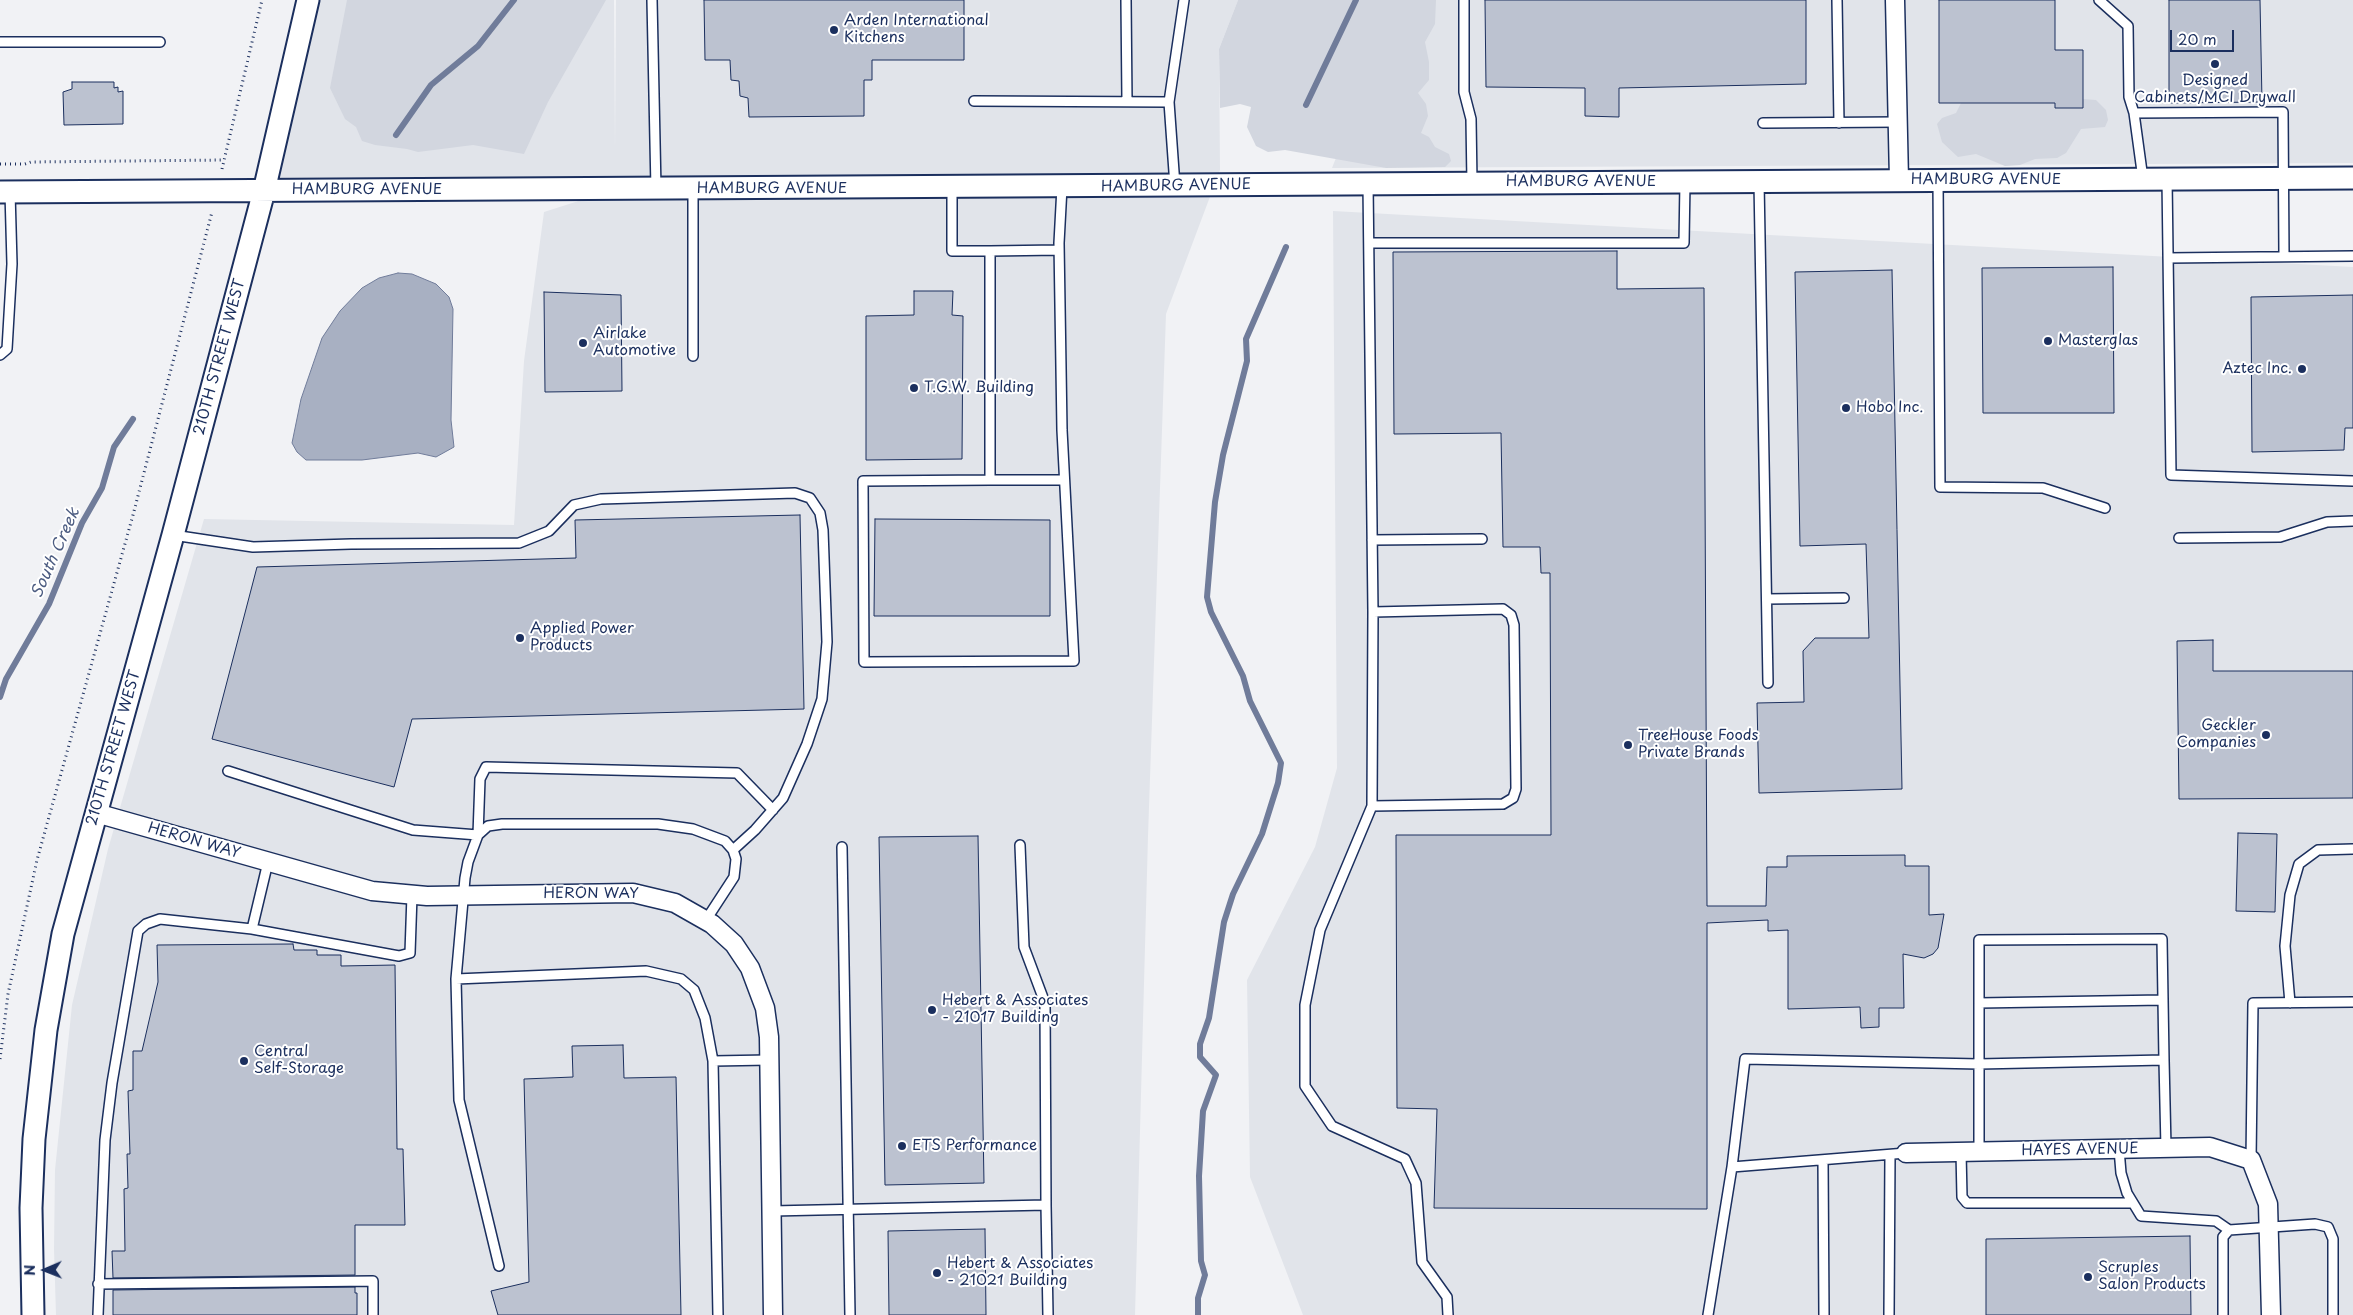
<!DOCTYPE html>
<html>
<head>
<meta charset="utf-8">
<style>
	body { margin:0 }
	#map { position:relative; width:2353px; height:1315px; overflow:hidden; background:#f1f2f5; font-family:"Playpen Sans",sans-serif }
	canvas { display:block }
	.north { position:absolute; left:20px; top:1245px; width:50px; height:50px; -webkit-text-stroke:4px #fff; paint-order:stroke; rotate:269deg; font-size:14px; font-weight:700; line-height:20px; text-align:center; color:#1b2f5e }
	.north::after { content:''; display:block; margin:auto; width:18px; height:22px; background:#1b2f5e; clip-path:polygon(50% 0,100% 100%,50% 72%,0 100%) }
	.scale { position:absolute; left:2170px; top:30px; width:64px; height:22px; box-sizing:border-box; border:2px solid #1b2f5e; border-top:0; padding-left:6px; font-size:15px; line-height:18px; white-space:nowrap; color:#1b2f5e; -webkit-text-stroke:4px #fff; paint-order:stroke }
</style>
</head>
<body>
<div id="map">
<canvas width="2353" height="1315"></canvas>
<div class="north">N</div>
<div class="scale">20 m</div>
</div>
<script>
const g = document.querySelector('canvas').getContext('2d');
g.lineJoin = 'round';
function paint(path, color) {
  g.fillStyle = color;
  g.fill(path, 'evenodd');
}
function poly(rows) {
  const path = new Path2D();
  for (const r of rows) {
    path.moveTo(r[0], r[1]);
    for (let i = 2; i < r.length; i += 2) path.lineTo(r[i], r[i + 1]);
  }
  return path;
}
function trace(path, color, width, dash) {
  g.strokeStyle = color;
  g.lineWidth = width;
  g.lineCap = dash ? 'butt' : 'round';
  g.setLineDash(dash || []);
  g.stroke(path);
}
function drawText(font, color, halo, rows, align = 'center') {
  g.font = font + ' "Playpen Sans",sans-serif';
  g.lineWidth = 4;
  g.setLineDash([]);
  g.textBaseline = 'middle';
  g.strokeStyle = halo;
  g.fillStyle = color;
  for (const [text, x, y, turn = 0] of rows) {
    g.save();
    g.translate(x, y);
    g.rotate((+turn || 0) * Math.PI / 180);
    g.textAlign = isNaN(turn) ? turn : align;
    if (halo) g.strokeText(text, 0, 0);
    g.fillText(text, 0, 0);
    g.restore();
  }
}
const built = poly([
	[308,0,614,0,615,149,616,0,1238,0,1219,49,1220,170,1166,314,1148,836,1135,1315,56,1315,54,1249,55,1170,72,1005,108,849,204,519,514,525,524,361,544,212,613,190,264,191],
	[1398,0,2353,0,2353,163,1332,168],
	[1333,211,2353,267,2353,1315,1303,1315,1250,1177,1247,980,1315,847,1337,768]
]);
const green = poly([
	[347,0,606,0,548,102,524,154,473,145,418,152,407,149,375,145,362,141,356,127,345,119,330,88],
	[1238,0,1436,0,1435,24,1425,42,1429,62,1429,80,1418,93,1426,104,1428,116,1421,133,1429,137,1435,147,1449,154,1451,161,1445,167,1386,168,1285,150,1268,152,1256,146,1247,127,1251,107,1240,104,1220,108,1219,49],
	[2083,99,2096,100,2106,110,2108,120,2105,127,2081,129,2066,153,2057,158,2035,159,2020,165,2005,166,1976,154,1958,157,1942,142,1937,124,1942,118,1956,113,1961,103,2055,103,2055,108,2083,108]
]);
const water = poly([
	[398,273,412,274,436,284,449,297,453,309,451,420,454,447,436,457,418,453,362,460,306,460,297,452,292,443,301,399,322,338,340,311,362,288,379,278,398,273]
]);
const stream = poly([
	[1306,105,1356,0],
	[396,135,431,85,478,46,514,0],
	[0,697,6,679,49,604,82,523,102,488,114,447,133,419],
	[1198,1315,1198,1298,1205,1275,1201,1261,1199,1176,1203,1111,1216,1075,1200,1057,1200,1044,1209,1018,1224,922,1233,894,1262,834,1278,783,1281,763,1250,701,1243,676,1211,612,1207,597,1215,502,1223,455,1247,361,1246,339,1286,247]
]);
const building = poly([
	[704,0,964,0,964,60,872,60,872,80,864,80,864,116,749,117,748,98,740,96,739,81,731,80,730,60,705,60,704,0],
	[1485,0,1806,0,1806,84,1619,88,1619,117,1585,116,1585,88,1486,87,1485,0],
	[1939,0,2055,0,2055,50,2083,50,2083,108,2055,108,2055,103,1939,103,1939,0],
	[2169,0,2260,0,2262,102,2169,103,2169,0],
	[72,82,114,82,114,88,118,87,118,92,123,91,123,124,64,125,63,92,72,89,72,82],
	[1617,251,1617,289,1704,288,1707,906,1766,906,1767,867,1787,867,1787,856,1905,855,1905,866,1929,866,1929,915,1944,914,1938,948,1933,954,1924,958,1903,954,1904,1008,1879,1008,1879,1027,1861,1028,1860,1007,1788,1009,1788,930,1768,931,1768,920,1707,923,1707,1209,1434,1208,1437,1109,1397,1108,1396,835,1551,835,1550,573,1541,573,1540,547,1503,547,1501,433,1394,434,1393,252,1617,251],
	[2113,267,2114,413,1983,413,1982,268,2113,267],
	[1892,270,1902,789,1759,793,1757,703,1804,702,1803,651,1815,638,1869,638,1866,544,1800,546,1795,272,1892,270],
	[914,291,953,291,952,315,963,316,962,459,866,460,866,316,914,315,914,291],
	[544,292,621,295,622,391,545,392,544,292],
	[2353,295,2353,428,2345,428,2344,450,2252,452,2251,297,2353,295],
	[800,515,804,709,412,719,394,787,212,739,257,567,576,558,575,520,800,515],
	[875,519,1050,520,1050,616,874,616,875,519],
	[2213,640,2213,671,2353,671,2353,798,2179,799,2177,641,2213,640],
	[2238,833,2277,834,2275,912,2236,911,2238,833],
	[978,836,984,1183,885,1185,879,837,978,836],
	[293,944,294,950,317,950,317,955,341,955,341,966,395,965,397,1149,403,1149,405,1225,355,1225,355,1275,113,1278,112,1251,125,1251,124,1189,128,1188,127,1154,130,1154,128,1091,133,1090,133,1051,142,1051,158,982,157,945,293,944],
	[623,1045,624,1078,676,1077,681,1315,498,1315,491,1291,529,1282,524,1079,573,1077,572,1046,623,1045],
	[985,1229,986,1315,889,1315,888,1231,985,1229],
	[2190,1236,2191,1315,1986,1315,1986,1239,2190,1236],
	[355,1287,355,1293,357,1293,357,1315,113,1315,113,1290,355,1287]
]);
const path = poly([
	[0,164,25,164,31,162,224,160],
	[222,169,262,0],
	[0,1059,8,994,37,860,133,515,212,212]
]);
const service = poly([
	[652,0,656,189],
	[1126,0,1127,101],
	[1464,0,1464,92,1471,119,1472,183],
	[1837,0,1839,123],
	[2099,0,2128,26,2129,97,2134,113,2143,179],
	[0,42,160,42],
	[974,101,1169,102],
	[2134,113,2283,112,2284,256],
	[1763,123,1898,122],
	[2167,179,2171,475,2353,481],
	[1938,180,1940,487,2043,488,2105,508],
	[1759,182,1768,683],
	[1368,184,1373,612,1372,806,1320,930,1305,1005,1305,1086,1332,1126,1405,1159,1416,1183,1422,1262,1447,1297,1448,1315],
	[1175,186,1169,102,1184,0],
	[952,188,952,251,990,251,990,480,863,481,864,662,1074,661,1062,430,1059,243,1062,187],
	[1369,243,1684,243,1685,182],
	[990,251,1059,250],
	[2168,258,2353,256],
	[0,355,7,349,12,264,10,192],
	[693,356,693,189],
	[990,480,1064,480],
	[173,535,253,547,351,544,519,543,549,531,574,505,601,499,795,493,810,498,820,513,823,530,827,642,822,699,807,744,783,798,755,830,733,850],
	[2179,538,2280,537,2327,522,2353,521],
	[1372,540,1482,539],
	[1767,599,1844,598],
	[228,771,413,830,478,835,488,826,502,824,658,824,693,829,725,841,733,850,736,859,734,877,706,920],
	[1372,806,1503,804,1513,798,1516,789,1514,625,1511,615,1503,609,1373,612],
	[1020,845,1024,947,1045,1003,1046,1205],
	[842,847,850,1315],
	[252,929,399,956,410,953,412,895],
	[456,979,459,1100,499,1266],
	[1979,1003,2163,1000],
	[2290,1003,2285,946,2290,895,2299,864,2318,850,2353,849],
	[713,1061,705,1018,694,990,681,979,646,971,456,979,465,878,468,862,478,835,480,779,486,767,737,773,773,810],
	[2119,1149,2121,1173,2127,1193,2141,1216,2216,1221,2229,1230],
	[1961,1152,1962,1197,1967,1203,2133,1203],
	[1979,1152,1979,1064,2164,1060,2166,1148],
	[1823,1160,1824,1315],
	[2251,1160,2253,1003,2353,1002],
	[1732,1167,1745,1059,1979,1064,1979,940,2162,939,2164,1060],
	[772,1211,1046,1205,1048,1315],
	[98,1284,373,1281,373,1315],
	[98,1315,105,1140,112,1083,138,931,146,924,160,919,252,929,268,862],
	[718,1315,713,1061,769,1060],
	[1708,1315,1732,1167,1906,1153],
	[1889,1315,1890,1155],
	[2223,1315,2223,1237,2229,1230,2315,1224,2328,1227,2333,1239,2333,1315]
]);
const minor = poly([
	[1895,0,1899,180],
	[96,813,372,891,427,896,633,893,675,903,712,924,734,944,750,968,765,1008,769,1037,773,1315],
	[1906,1153,2210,1147,2251,1160,2268,1204,2271,1315]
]);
const tertiary = poly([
	[0,192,2353,178],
	[33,1315,31,1208,34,1139,46,1030,63,934,173,535,264,191,308,0]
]);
const markers = [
	[834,30,5,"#1b2f5e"],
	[2215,64,5,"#1b2f5e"],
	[2048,341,5,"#1b2f5e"],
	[583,343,5,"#1b2f5e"],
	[2302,369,5,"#1b2f5e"],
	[914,388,5,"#1b2f5e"],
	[1846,408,5,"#1b2f5e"],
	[520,638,5,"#1b2f5e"],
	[2266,735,5,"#1b2f5e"],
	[1628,745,5,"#1b2f5e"],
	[932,1010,5,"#1b2f5e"],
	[244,1061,5,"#1b2f5e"],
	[902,1146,5,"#1b2f5e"],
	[937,1273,5,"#1b2f5e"],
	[2088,1277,5,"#1b2f5e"]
];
const poiNames = [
	["Arden International",844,21],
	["Kitchens",844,38],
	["Designed",2215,81,"center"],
	["Cabinets/MCI Drywall",2215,98,"center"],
	["Airlake",593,334],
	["Automotive",593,351],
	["Masterglas",2058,341],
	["Aztec Inc.",2292,369,"right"],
	["T.G.W. Building",924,388],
	["Hobo Inc.",1856,408],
	["Applied Power",530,629],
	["Products",530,646],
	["Geckler",2256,726,"right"],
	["Companies",2256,743,"right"],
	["TreeHouse Foods",1638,736],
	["Private Brands",1638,753],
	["Hebert & Associates",942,1001],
	["- 21017 Building",942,1018],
	["Central",254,1052],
	["Self-Storage",254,1069],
	["ETS Performance",912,1146],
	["Hebert & Associates",947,1264],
	["- 21021 Building",947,1281],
	["Scruples",2098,1268],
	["Salon Products",2098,1285]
];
const streetNames = [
	["HAMBURG AVENUE",1986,180],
	["HAMBURG AVENUE",1581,182],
	["HAMBURG AVENUE",1176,186,-1],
	["HAMBURG AVENUE",772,189],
	["HAMBURG AVENUE",367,190],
	["210TH STREET WEST",220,357,-75],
	["210TH STREET WEST",114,748,-74],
	["HERON WAY",194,841,16],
	["HERON WAY",591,894],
	["HAYES AVENUE",2080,1150,-1]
];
const waterNames = [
	["South Creek",56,553,-66]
];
paint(built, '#e1e4ea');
paint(green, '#d2d6df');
paint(water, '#a8b0c2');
trace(water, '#707c9a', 1);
trace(stream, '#707c9a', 6);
paint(building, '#bcc2d0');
trace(building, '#1b2f5e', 1);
trace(service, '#1b2f5e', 12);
trace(minor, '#1b2f5e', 21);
trace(tertiary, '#1b2f5e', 25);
trace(path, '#1b2f5e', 3, [1, 4]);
trace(service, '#fff', 9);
trace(minor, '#fff', 18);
trace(tertiary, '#fff', 21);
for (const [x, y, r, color] of markers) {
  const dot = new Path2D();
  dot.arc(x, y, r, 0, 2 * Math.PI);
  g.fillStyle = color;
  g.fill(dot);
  trace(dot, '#fff', 2);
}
drawText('15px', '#1b2f5e', '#fff', poiNames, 'left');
drawText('15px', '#1b2f5e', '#fff', streetNames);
drawText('italic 16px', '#4c5c81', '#fff', waterNames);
</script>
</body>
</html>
